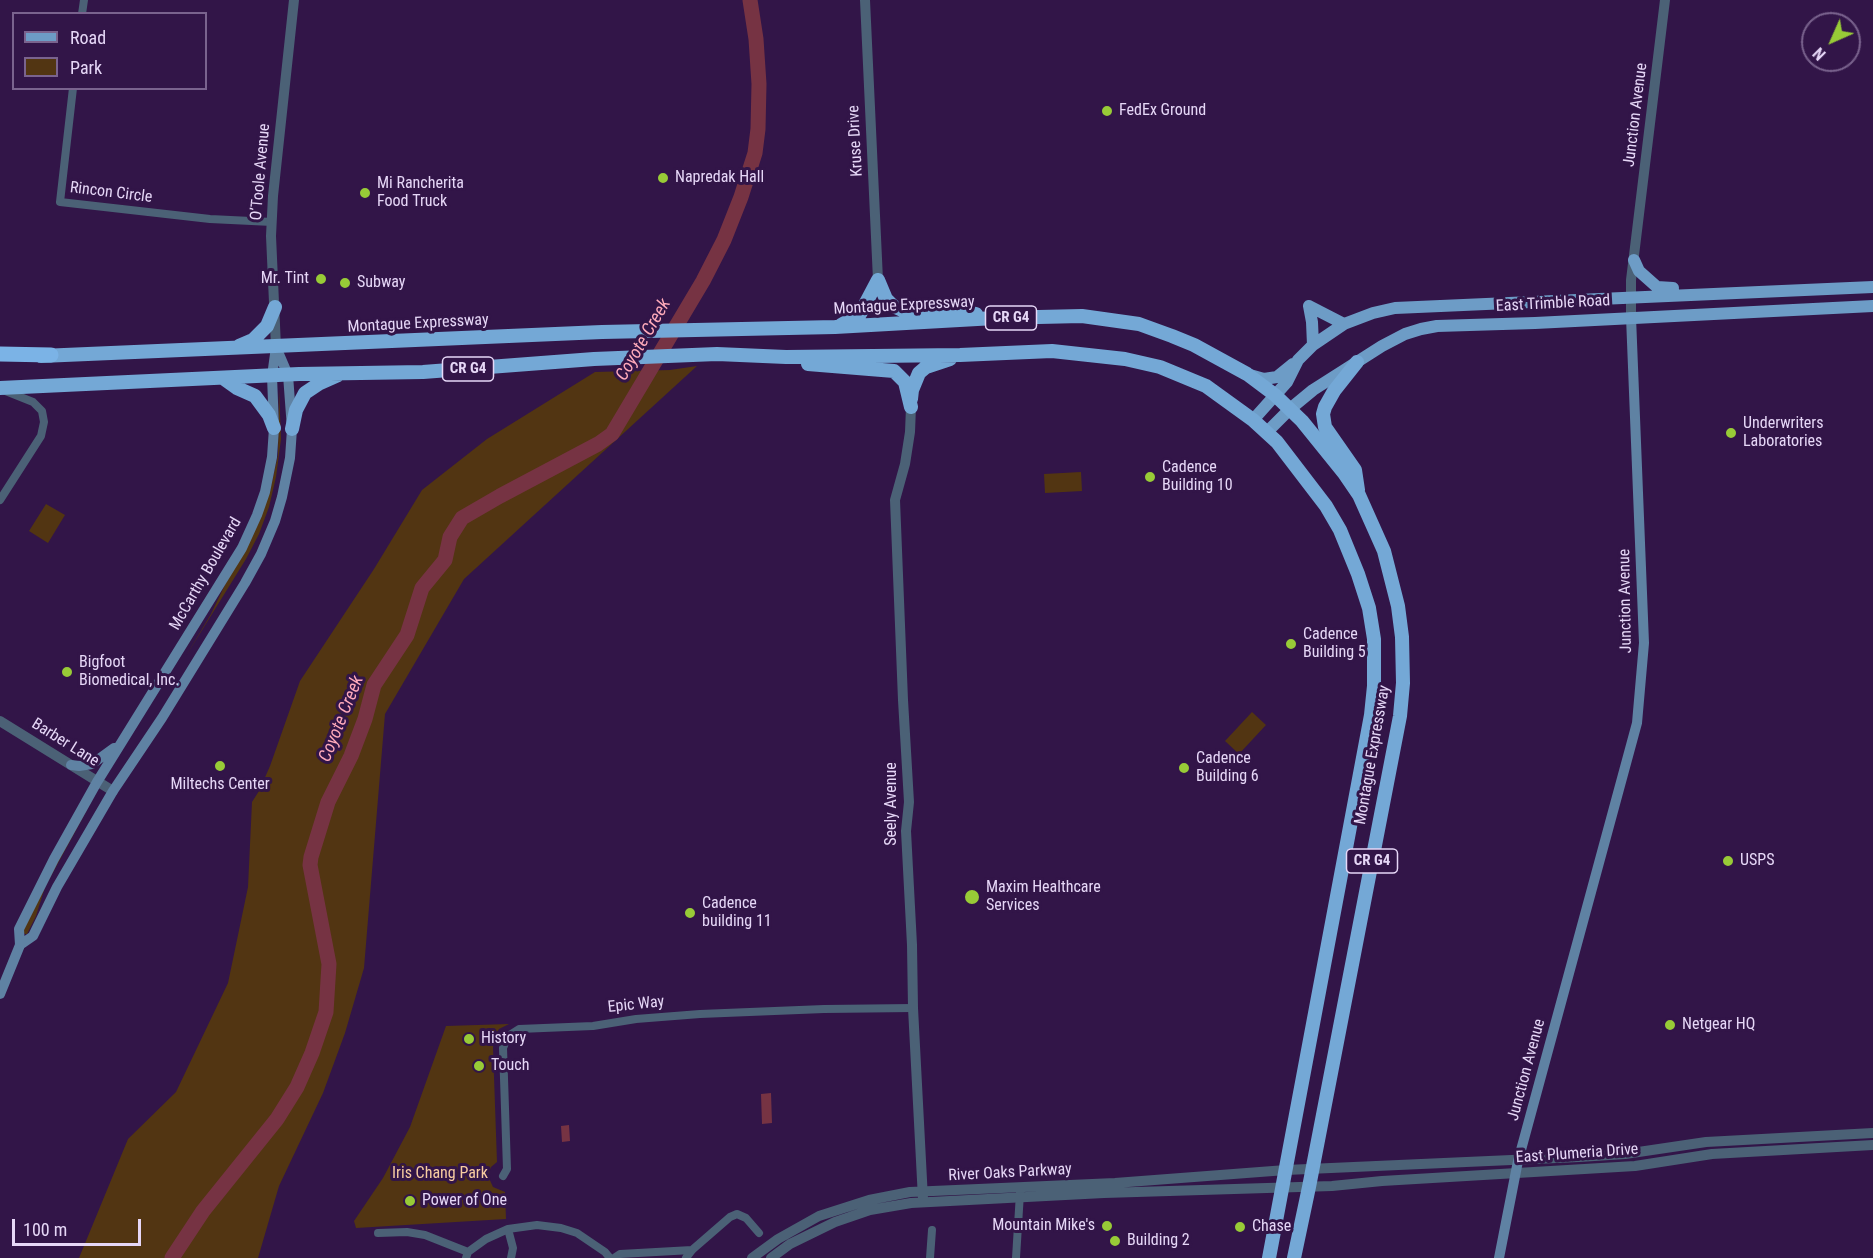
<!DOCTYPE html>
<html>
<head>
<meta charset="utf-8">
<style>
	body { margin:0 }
	#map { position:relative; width:1873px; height:1258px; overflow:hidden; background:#321548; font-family:"Roboto Condensed",sans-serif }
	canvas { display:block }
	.legend { position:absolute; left:12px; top:12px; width:195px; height:78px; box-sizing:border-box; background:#321548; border:2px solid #7a638e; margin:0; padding:8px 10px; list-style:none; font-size:18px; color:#e6d7f7 }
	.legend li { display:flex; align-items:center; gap:12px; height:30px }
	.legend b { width:30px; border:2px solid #7a638e }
	.north { position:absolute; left:1801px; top:12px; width:60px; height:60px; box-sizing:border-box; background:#321548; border:2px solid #7a638e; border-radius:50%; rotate:225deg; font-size:16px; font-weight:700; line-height:24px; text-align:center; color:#e6d7f7 }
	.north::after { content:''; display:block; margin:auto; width:21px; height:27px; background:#98cb37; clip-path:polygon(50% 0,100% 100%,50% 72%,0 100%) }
	.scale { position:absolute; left:12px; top:1219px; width:129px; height:27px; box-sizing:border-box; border:3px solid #e6d7f7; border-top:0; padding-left:8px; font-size:18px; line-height:21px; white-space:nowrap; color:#e6d7f7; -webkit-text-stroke:4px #321548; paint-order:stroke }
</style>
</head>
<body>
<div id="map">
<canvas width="1873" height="1258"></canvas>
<ul class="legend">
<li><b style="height:8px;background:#6d9cc6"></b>Road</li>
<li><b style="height:16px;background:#523512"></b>Park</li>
</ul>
<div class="north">N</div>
<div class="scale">100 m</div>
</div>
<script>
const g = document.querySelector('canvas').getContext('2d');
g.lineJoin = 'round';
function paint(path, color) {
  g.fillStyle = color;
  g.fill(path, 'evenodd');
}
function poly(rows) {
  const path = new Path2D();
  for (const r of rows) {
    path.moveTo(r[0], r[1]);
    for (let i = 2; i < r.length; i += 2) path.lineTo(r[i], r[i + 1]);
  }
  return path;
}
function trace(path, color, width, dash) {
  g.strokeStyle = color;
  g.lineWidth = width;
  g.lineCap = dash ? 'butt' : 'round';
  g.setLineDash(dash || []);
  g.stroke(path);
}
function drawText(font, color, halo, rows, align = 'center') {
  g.font = font + ' "Roboto Condensed",sans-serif';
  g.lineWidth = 6;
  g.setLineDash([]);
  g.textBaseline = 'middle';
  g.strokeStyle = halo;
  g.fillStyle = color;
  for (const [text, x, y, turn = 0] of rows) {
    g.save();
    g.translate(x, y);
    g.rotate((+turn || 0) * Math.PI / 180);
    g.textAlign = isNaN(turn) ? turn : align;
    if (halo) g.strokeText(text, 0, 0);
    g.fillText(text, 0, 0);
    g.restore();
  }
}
const green = poly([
	[697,366,464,579,385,714,364,968,345,1033,323,1093,279,1186,258,1258,79,1258,128,1139,176,1092,228,983,248,887,252,802,259,791,270,766,300,681,374,569,422,490,487,439,595,372,670,370],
	[279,389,281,439,276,477,269,507,259,534,246,559,186,656,211,614,270,491,278,455],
	[1081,472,1082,491,1045,493,1044,474],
	[46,504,65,515,48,543,29,531],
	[1252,712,1266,725,1239,754,1225,741],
	[94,797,45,887,36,916,27,934,25,934,22,931,40,893],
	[509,1024,499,1029,494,1037,493,1048,497,1162,491,1167,488,1176,493,1187,505,1192,506,1219,356,1228,354,1221,383,1178,410,1127,446,1026]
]);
const water = poly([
	[771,1093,772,1123,762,1124,761,1094],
	[569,1125,570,1141,562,1142,561,1126]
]);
const river = poly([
	[172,1258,203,1211,277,1119,297,1087,312,1053,326,1012,329,964,310,865,311,857,328,802,351,756,365,719,374,685,407,635,422,588,445,560,450,537,462,518,500,496,598,444,612,434,703,281,724,240,741,197,755,153,758,129,759,84,756,39,750,0]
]);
const minor = poly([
	[82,14,84,0],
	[73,88,60,202,210,219,272,222],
	[0,500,41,436,44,422,42,411,33,402,3,390],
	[503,1176,507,1169,503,1048,508,1036,519,1029,593,1026,636,1019,700,1014,824,1009,913,1008],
	[508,1229,513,1248,511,1258],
	[378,1233,407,1232,425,1235,468,1252],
	[466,1258,468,1252,486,1239,508,1229,537,1225,561,1228,577,1233,605,1252,610,1258],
	[614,1258,620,1254,692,1250],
	[686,1258,692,1250,730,1217,737,1214,746,1218,759,1233],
	[930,1258,932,1230],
	[1016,1258,1020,1193]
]);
const tertiary = poly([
	[865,0,878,280],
	[1631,317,1631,280,1665,0],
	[276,347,271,236,273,196,294,0],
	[911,407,910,432,905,464,895,500,903,700,909,802,906,831,912,945,913,1008,923,1199],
	[0,721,113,791],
	[752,1258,778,1239,819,1216,869,1200,910,1192,1115,1183,1286,1170,1579,1157,1625,1154,1706,1142,1873,1133],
	[771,1258,790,1244,835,1222,870,1210,911,1203,1104,1193,1332,1186,1382,1181,1635,1166,1712,1154,1873,1145]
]);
const secondary = poly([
	[71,765,79,766,92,764,114,748],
	[20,945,33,936,57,887,113,791,162,718,245,583,261,554,275,521,282,497,290,458,292,429,288,375,276,347],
	[0,994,20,945,19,929,54,859,97,782,242,548,257,515,265,492,272,457,274,428,272,376,276,347],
	[1499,1258,1518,1161,1637,723,1644,643,1631,317]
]);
const primary = poly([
	[1634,260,1639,271,1657,287,1673,288],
	[1309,306,1344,324],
	[1309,306,1312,322,1313,345],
	[1250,375,1264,379,1277,377,1293,364],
	[1253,420,1287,382,1298,360,1313,345,1344,324,1373,313,1395,308,1873,287],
	[1267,432,1290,409,1313,390,1382,346,1405,334,1421,329,1437,326,1535,323,1873,306]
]);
const trunk = poly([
	[878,280,886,299,893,306,904,311,953,309,976,314],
	[841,325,860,314,878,280],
	[239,346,253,340,267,326,275,307],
	[41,356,602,332,835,327,995,318,1082,316,1139,324,1172,336,1194,345,1247,374,1275,395,1302,421,1344,473,1359,495,1384,551,1398,606,1402,637,1403,683,1400,716,1309,1187,1294,1258],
	[1357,362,1334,391,1325,407,1323,414,1325,427,1355,470,1358,490],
	[808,364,894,371,905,382,911,407],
	[223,378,237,388,255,396,269,415,274,428],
	[0,388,299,374,423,372,594,359,717,354,786,357,960,355,1052,351,1125,359,1160,367,1206,386,1253,420,1277,442,1326,506,1340,530,1358,574,1369,608,1374,639,1374,686,1371,715,1269,1258],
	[911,399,912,390,919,373,926,367,950,359],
	[292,429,296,410,305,393,320,383,338,375]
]);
const motorway = poly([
	[0,354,51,355]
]);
const markers = [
	[1107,111,6,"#98cb37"],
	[663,178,6,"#98cb37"],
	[365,193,6,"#98cb37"],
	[321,279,6,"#98cb37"],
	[345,283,6,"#98cb37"],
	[1731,433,6,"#98cb37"],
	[1150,477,6,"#98cb37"],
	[1291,644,6,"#98cb37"],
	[67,672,6,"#98cb37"],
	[220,766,6,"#98cb37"],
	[1184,768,6,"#98cb37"],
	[1728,861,6,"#98cb37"],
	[972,897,8,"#98cb37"],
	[690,913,6,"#98cb37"],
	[1670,1025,6,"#98cb37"],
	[469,1039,6,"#98cb37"],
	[479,1066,6,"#98cb37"],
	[410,1201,6,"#98cb37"],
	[1107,1226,6,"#98cb37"],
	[1240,1227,6,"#98cb37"],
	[1115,1241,6,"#98cb37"]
];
const shields = [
	[1011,318,51],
	[468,369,51],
	[1372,861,51]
];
const shieldNames = [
	["CR G4",1011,318],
	["CR G4",468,369],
	["CR G4",1372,861]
];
const poiNames = [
	["FedEx Ground",1119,111],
	["Napredak Hall",675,178],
	["Mi Rancherita",377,184],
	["Food Truck",377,202],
	["Mr. Tint",309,279,"right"],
	["Subway",357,283],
	["Underwriters",1743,424],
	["Laboratories",1743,442],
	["Cadence",1162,468],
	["Building 10",1162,486],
	["Cadence",1303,635],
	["Building 5",1303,653],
	["Bigfoot",79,663],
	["Biomedical, Inc.",79,681],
	["Cadence",1196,759],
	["Building 6",1196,777],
	["Miltechs Center",220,785,"center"],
	["USPS",1740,861],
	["Maxim Healthcare",986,888],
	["Services",986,906],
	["Cadence",702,904],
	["building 11",702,922],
	["Netgear HQ",1682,1025],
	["History",481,1039],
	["Touch",491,1066],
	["Power of One",422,1201],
	["Mountain Mike's",1095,1226,"right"],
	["Chase",1252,1227],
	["Building 2",1127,1241]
];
const streetNames = [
	["Junction Avenue",1636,115,-83],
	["Kruse Drive",856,141,-93],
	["O’Toole Avenue",261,172,-85],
	["Rincon Circle",111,193,7],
	["East Trimble Road",1553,304,-3],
	["Montague Expressway",904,306,-3],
	["Montague Expressway",418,324,-3],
	["McCarthy Boulevard",206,574,-60],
	["Junction Avenue",1626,601,-91],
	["Barber Lane",65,743,32],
	["Montague Expressway",1373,755,-80],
	["Seely Avenue",892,804,-90],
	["Epic Way",636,1005,-6],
	["Junction Avenue",1527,1070,-75],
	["East Plumeria Drive",1577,1154,-4],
	["River Oaks Parkway",1010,1173,-3]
];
const parkNames = [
	["Iris Chang Park",440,1174]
];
const waterNames = [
	["Coyote Creek",644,340,-60],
	["Coyote Creek",342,719,-68]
];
paint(green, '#523512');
paint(water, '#763343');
trace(river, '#763343', 15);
trace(minor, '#4b6176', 8);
trace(tertiary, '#4b6176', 10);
trace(secondary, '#5f82a3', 10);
trace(primary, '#6d9cc6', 12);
trace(trunk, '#74a8d6', 14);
trace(motorway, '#7bb3e6', 15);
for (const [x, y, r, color] of markers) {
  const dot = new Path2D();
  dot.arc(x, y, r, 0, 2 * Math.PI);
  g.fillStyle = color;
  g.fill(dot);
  trace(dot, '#321548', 2);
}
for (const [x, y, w] of shields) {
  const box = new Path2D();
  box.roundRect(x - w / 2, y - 12, w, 24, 4.5);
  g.fillStyle = '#321548';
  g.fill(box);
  trace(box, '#e6d7f7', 1.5);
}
drawText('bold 15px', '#e6d7f7', null, shieldNames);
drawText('16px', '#e6d7f7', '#321548', poiNames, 'left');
drawText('16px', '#e6d7f7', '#321548', streetNames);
drawText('16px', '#f8cda1', '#321548', parkNames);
drawText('italic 18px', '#ffabbb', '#321548', waterNames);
</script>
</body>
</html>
